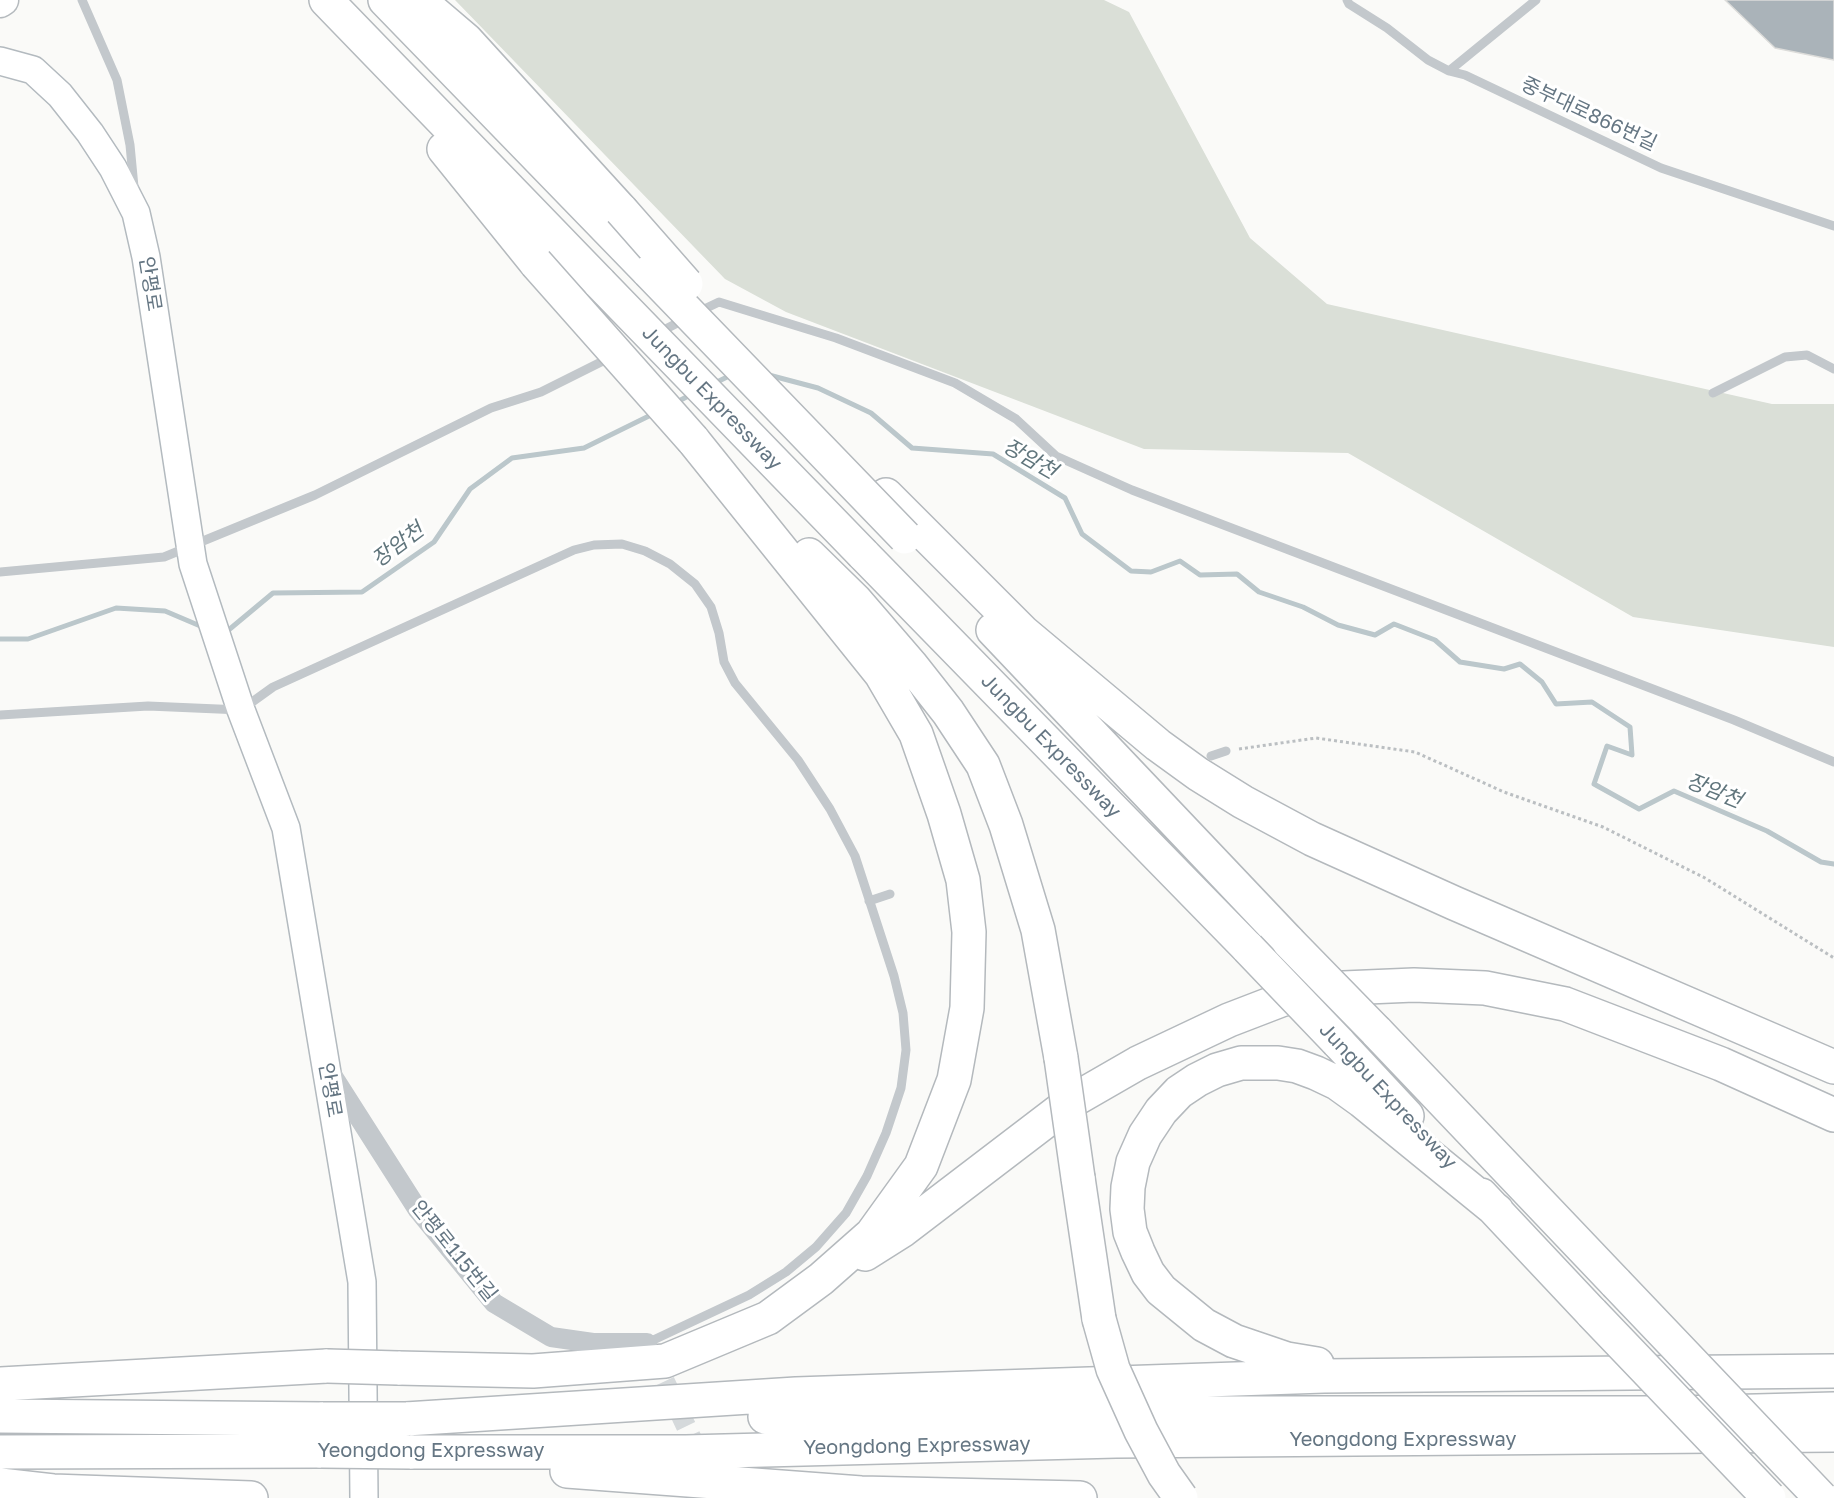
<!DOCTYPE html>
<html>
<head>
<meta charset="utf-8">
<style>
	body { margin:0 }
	canvas { display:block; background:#fafaf8 }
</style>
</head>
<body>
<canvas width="1834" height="1498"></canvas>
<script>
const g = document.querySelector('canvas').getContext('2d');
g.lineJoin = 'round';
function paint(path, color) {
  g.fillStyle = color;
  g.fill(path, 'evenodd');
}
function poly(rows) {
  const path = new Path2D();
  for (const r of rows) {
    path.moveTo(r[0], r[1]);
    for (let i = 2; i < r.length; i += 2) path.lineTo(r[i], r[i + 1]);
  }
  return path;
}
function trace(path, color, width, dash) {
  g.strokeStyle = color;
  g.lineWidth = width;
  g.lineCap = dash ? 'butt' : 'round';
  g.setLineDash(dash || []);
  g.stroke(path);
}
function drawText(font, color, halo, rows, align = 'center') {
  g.font = font + ' "Golos Text","Noto Sans KR",sans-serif';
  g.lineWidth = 6;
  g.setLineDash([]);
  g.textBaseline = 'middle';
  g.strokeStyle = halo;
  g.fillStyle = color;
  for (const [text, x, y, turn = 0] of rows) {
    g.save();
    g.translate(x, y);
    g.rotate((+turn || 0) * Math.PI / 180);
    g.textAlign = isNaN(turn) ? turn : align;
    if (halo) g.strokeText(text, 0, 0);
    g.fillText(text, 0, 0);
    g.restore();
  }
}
const green = poly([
	[455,0,1104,0,1129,12,1250,238,1327,304,1772,404,1834,404,1834,647,1633,617,1348,453,1144,449,786,312,725,279]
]);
const stream = poly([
	[765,374,818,388,871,413,912,448,993,454,1065,498,1082,534,1131,571,1151,572,1180,561,1200,575,1237,574,1259,592,1303,607,1338,625,1375,635,1394,624,1435,640,1460,662,1504,669,1520,664,1542,682,1556,704,1592,702,1630,727,1632,755,1607,746,1594,784,1639,809,1674,791,1767,831,1821,862,1834,864],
	[713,384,731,375],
	[675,403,694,393],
	[225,633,273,593,362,592,434,542,470,489,512,458,584,448,653,414],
	[0,639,28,639,116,608,165,611,205,628]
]);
const building = poly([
	[1725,0,1834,0,1834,60,1775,48,1725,0]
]);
const streetTunnel = poly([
	[652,1354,701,1458]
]);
const path = poly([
	[1239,749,1316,738,1415,752,1504,792,1603,827,1705,878,1834,958]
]);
const lane = poly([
	[82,0,117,80,130,145,134,187],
	[1347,0,1349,4,1387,28,1428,60,1449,71,1465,75,1661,168,1834,226],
	[1449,71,1536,0],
	[698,312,719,302,836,338,955,383,1016,419,1056,456,1132,490,1734,720,1834,762],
	[658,333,685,319],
	[1713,393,1785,357,1807,355,1834,369],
	[0,572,164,557,315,495,491,408,541,392,611,357],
	[0,715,148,706,241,710,273,687,574,550,594,545,622,544,645,551,670,564,695,584,711,607,719,633,724,662,735,683,798,760,830,809,855,856,894,976,903,1013,906,1050,901,1088,886,1133,867,1176,846,1213,816,1247,786,1272,749,1295,647,1343],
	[1211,756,1226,751],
	[869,901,890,894]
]);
const street = poly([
	[330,1072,418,1210,494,1303,551,1337,593,1343,647,1343]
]);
const secondary = poly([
	[0,61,33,70,60,95,90,133,113,168,136,213,146,257,193,564,241,710,286,828,362,1282,364,1498]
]);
const primary = poly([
	[0,2,3,0]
]);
const highway = poly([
	[326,0,600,283],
	[385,0,649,272],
	[419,0,466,40,621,210],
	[444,149,536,263],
	[886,495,1023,632,1158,745,1198,774,1243,802,1312,839,1454,903,1834,1067],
	[863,554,1248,948],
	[809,555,855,600,911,665,948,712,983,765,1006,825,1038,930,1061,1058],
	[993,630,1289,942],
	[1376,1031,1616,1283],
	[1338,1042,1407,1116],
	[1078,1178,1099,1319],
	[1481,1195,1592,1313],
	[865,1254,903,1230,1072,1101,1138,1063,1229,1020,1281,1000,1320,989,1414,985,1485,988,1565,1004,1721,1064,1834,1115],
	[1317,1364,1287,1359,1234,1341,1204,1325,1161,1290,1148,1273,1138,1252,1130,1232,1127,1209,1128,1187,1133,1162,1145,1135,1161,1111,1179,1092,1197,1080,1217,1070,1241,1063,1278,1063,1297,1066,1316,1073,1337,1083,1362,1101,1497,1211],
	[398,1368,533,1371,665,1361,768,1318,821,1279,872,1234,921,1166,954,1080,967,1008,969,932,963,880,944,814,916,734,881,674,693,440],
	[0,1384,327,1366],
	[0,1416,323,1419],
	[765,1417,1125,1413,1679,1413,1834,1409],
	[406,1419,796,1394,1324,1376,1834,1371],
	[0,1452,321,1451],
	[410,1452,686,1452,1116,1441,1834,1435],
	[567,1471,861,1493,1080,1498],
	[0,1485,53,1491,251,1498]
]);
const highwayBridge = poly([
	[621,210,686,284],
	[536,263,693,440],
	[649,272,905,537],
	[600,283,863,554],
	[1289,942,1376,1031],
	[1248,948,1338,1042],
	[1061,1058,1078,1178],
	[1616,1283,1821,1498],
	[1592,1313,1769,1498],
	[1099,1319,1113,1369,1141,1431,1164,1474,1181,1498],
	[327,1366,398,1368],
	[323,1419,406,1419],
	[321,1451,410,1452]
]);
const streetNames = [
	["중부대로866번길",1589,114,25],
	["안평로",150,284,81],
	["Jungbu Expressway",712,398,46],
	["Jungbu Expressway",1051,746,46],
	["안평로",330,1090,80],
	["Jungbu Expressway",1388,1096,47],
	["안평로115번길",454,1251,51],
	["Yeongdong Expressway",1403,1440],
	["Yeongdong Expressway",917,1446,-1],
	["Yeongdong Expressway",431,1451]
];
const waterNames = [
	["장암천",1030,459,30],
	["장암천",398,545,-37],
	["장암천",1714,791,22]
];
paint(green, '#dadfd7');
trace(stream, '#bbc7cb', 5);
paint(building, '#aab3b9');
trace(building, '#dcdcda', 1.5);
trace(streetTunnel, '#d5d9db', 20, [20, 10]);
trace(secondary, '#b3babf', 30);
trace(primary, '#b5babe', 33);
trace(highway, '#b4b9bd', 36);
trace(path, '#bbbfc2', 3, [3, 3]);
trace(lane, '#c3c8cc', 9);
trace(street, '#c3c8cc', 20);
trace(secondary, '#fff', 27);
trace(primary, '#fff', 30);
trace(highway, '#fff', 33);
trace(highwayBridge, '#b4b9bd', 36, []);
trace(highwayBridge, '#fff', 33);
drawText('20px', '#657683', '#fff', streetNames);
drawText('italic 21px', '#60757c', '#fff', waterNames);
</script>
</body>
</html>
